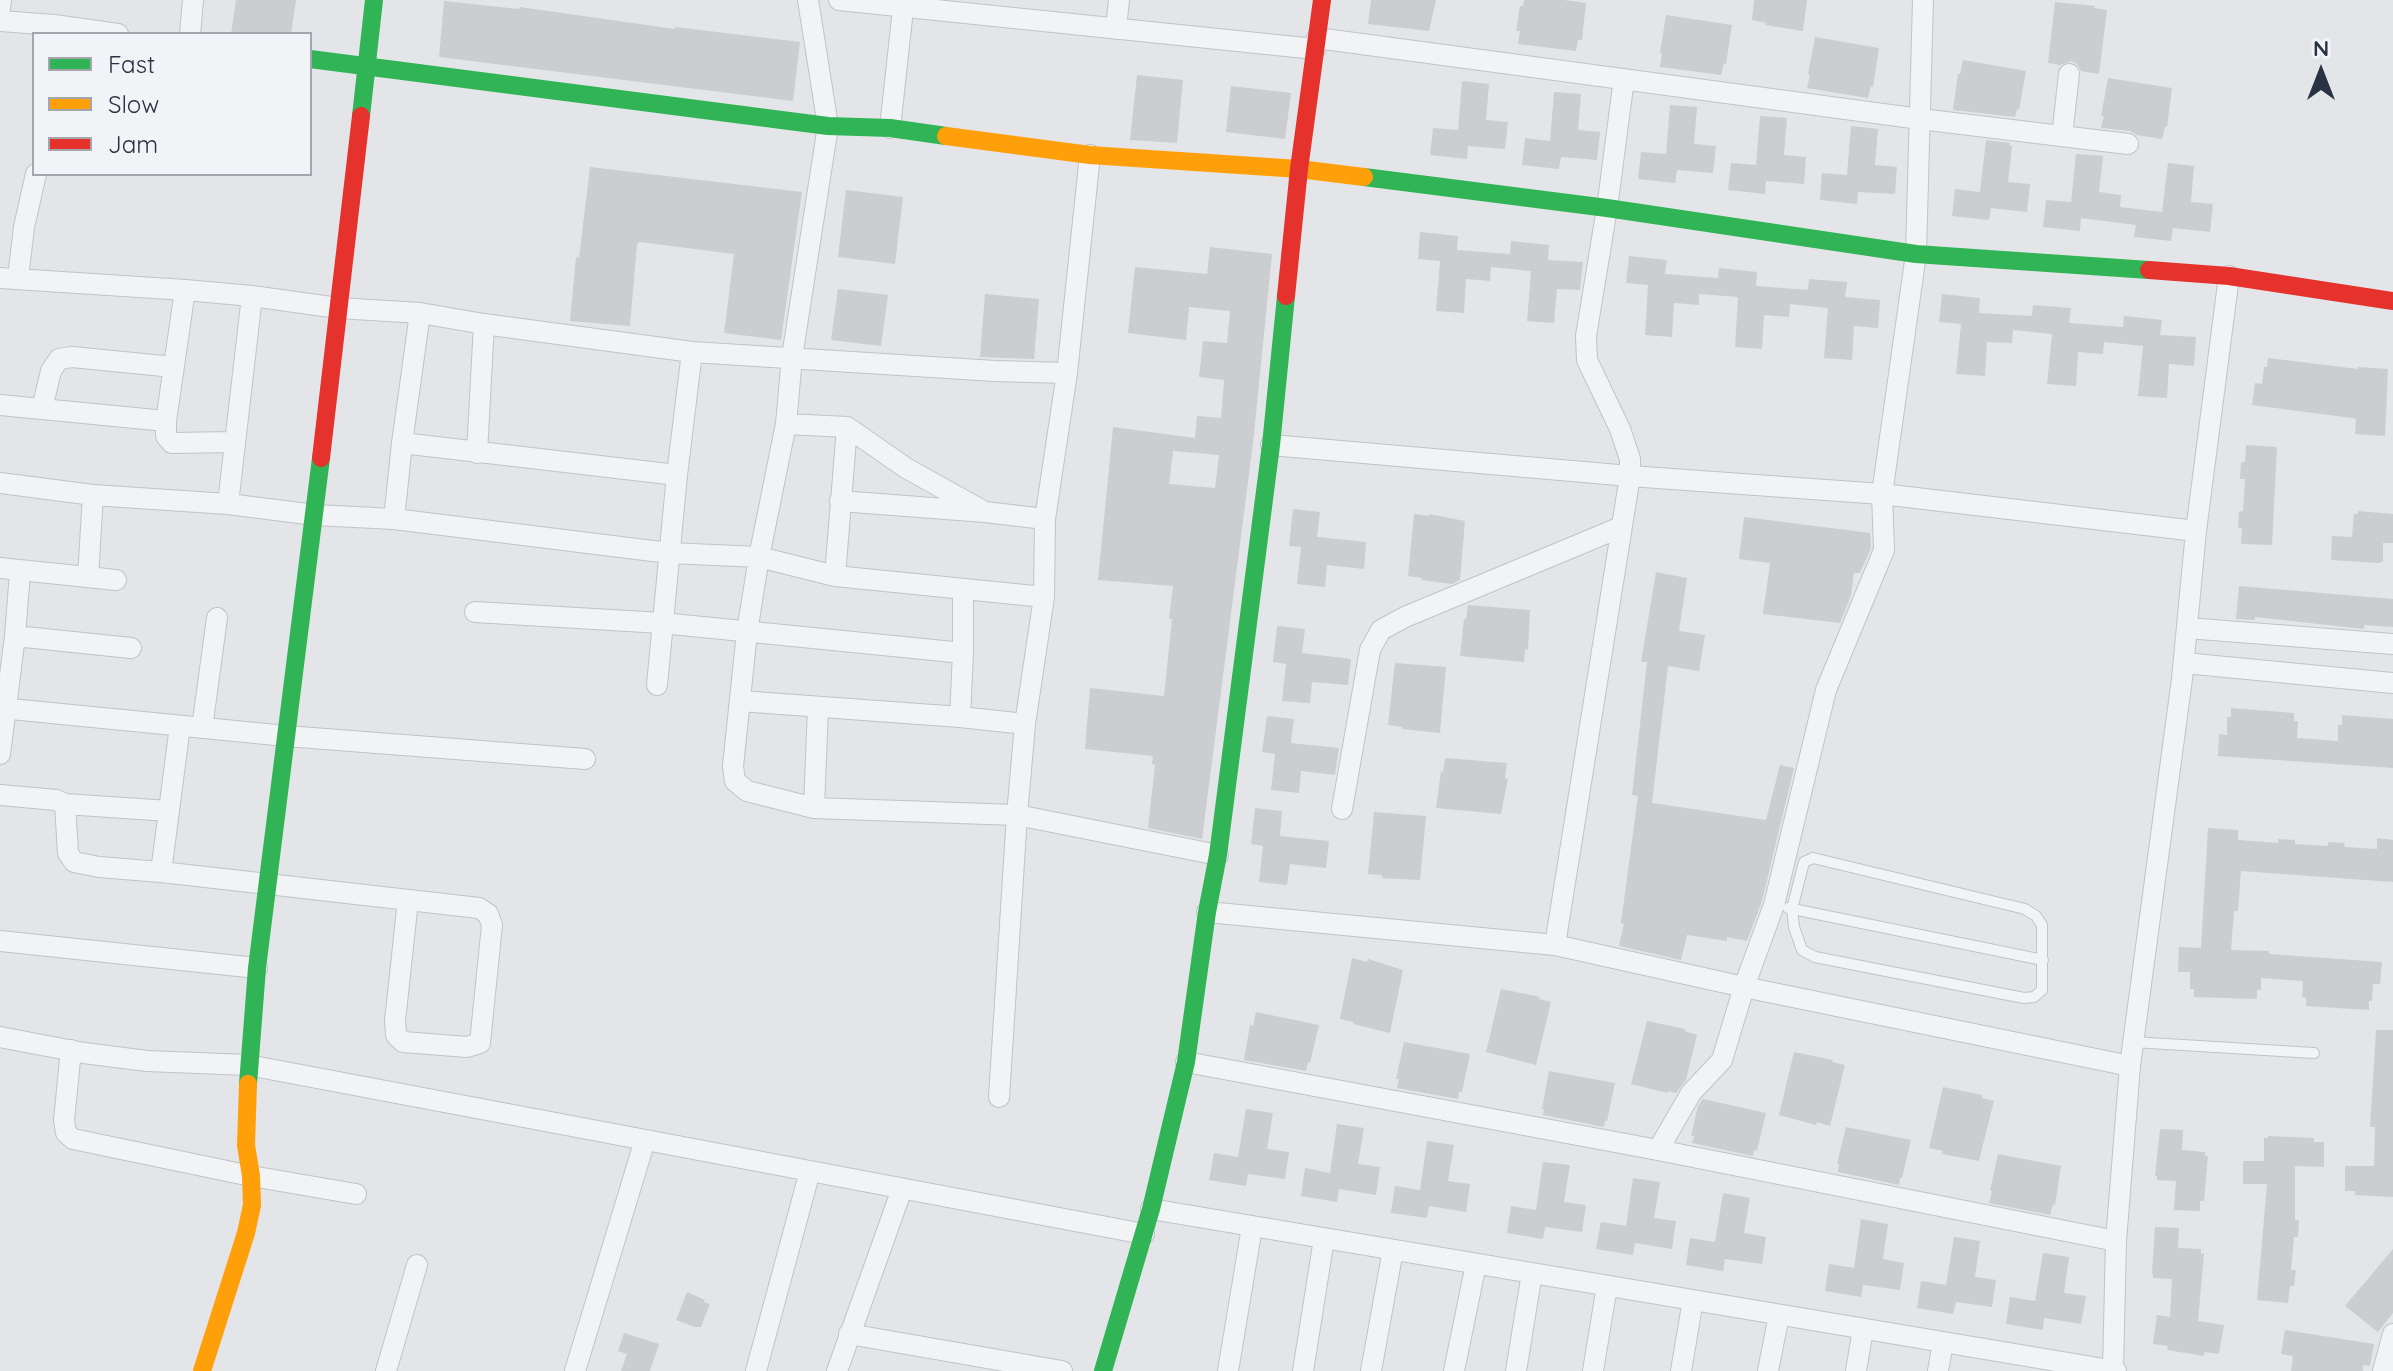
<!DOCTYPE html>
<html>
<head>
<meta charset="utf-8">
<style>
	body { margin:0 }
	#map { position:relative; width:2393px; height:1371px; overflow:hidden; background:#e3e5e8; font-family:Quicksand,sans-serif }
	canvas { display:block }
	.legend { position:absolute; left:32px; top:32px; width:280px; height:144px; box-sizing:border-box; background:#f1f3f7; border:2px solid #a1a6af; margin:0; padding:10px 14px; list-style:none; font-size:24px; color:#293242 }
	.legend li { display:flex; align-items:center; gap:16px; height:40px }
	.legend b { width:40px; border:2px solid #a1a6af }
	.north { position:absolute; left:2281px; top:32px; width:80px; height:80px; -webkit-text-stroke:6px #f1f3f7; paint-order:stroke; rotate:0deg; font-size:22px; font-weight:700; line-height:32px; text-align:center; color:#293242 }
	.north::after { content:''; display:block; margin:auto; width:28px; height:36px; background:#293242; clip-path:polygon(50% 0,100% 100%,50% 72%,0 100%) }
</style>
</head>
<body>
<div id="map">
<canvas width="2393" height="1371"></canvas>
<ul class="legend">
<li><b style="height:10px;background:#30b455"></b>Fast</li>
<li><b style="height:10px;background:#ff9f0a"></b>Slow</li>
<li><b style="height:10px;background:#e5322d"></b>Jam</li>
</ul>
<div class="north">N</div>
</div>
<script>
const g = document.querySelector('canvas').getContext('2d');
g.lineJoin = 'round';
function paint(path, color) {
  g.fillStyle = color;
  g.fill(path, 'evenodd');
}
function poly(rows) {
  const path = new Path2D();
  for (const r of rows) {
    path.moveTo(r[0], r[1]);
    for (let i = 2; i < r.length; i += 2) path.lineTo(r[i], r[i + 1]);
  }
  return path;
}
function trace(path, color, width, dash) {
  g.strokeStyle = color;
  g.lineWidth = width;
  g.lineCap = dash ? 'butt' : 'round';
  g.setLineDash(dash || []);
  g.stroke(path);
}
const building = poly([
	[236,0,296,0,291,34,231,34],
	[1371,0,1436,0,1429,31,1368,24],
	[1524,0,1564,0,1586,3,1582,40,1578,40,1576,51,1518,44,1520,31,1516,31,1520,6,1523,6],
	[1754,0,1807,0,1803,31,1765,25,1766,23,1752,20],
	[444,1,519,9,520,7,675,29,675,27,800,42,793,101,439,57],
	[2055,2,2095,6,2094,8,2107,10,2099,74,2081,71,2077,64,2071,61,2060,65,2048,63],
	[1666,15,1732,25,1726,64,1724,63,1721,75,1660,67,1662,53,1660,53],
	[1815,37,1879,48,1873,87,1871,86,1868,98,1807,88,1810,75,1808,74],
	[1963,60,2026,71,2019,110,2017,109,2015,117,1953,110,1958,74,1960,74],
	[1137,75,1183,80,1177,143,1130,140],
	[2108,78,2172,88,2167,127,2165,127,2162,139,2137,135,2130,131,2101,128,2104,116,2101,116],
	[1462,81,1489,84,1486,120,1508,122,1505,149,1468,146,1467,159,1430,155,1433,128,1458,130],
	[1231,86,1291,93,1285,139,1226,132],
	[1554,92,1581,94,1578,130,1600,132,1597,160,1561,157,1559,169,1522,165,1525,138,1550,141],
	[1670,105,1697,107,1694,144,1716,146,1713,173,1677,170,1675,183,1638,179,1641,152,1666,154],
	[1760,116,1787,118,1784,155,1806,157,1804,184,1766,181,1765,194,1728,190,1731,163,1756,165],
	[1851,126,1878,129,1875,165,1897,167,1895,194,1858,192,1857,204,1820,200,1822,173,1847,175],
	[1986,140,2010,143,2009,145,2012,146,2008,182,2030,184,2027,212,1991,208,1989,220,1952,216,1955,189,1980,192],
	[2076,154,2103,156,2099,192,2121,195,2120,207,2162,212,2168,163,2194,166,2191,202,2213,204,2210,232,2173,228,2171,241,2134,237,2136,225,2081,218,2080,231,2043,227,2046,200,2071,202],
	[590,167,802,192,781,340,724,333,734,254,640,242,637,244,630,326,570,321,576,257,579,258],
	[846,190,903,197,895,264,838,257],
	[1420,232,1458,236,1457,250,1510,254,1511,241,1549,245,1548,260,1583,262,1580,290,1557,289,1554,323,1527,321,1531,271,1491,267,1490,281,1466,279,1464,313,1436,311,1440,261,1418,259],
	[1210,247,1272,254,1253,443,1202,839,1148,828,1155,765,1152,764,1153,756,1085,749,1090,688,1164,696,1172,619,1169,619,1173,586,1098,580,1113,427,1195,438,1197,416,1221,418,1224,380,1199,377,1203,341,1227,343,1230,311,1189,307,1186,340,1128,333,1135,267,1207,274],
	[1173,451,1219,455,1215,488,1169,484],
	[1629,256,1667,260,1665,274,1718,278,1719,268,1757,272,1756,286,1808,290,1809,279,1847,282,1845,297,1880,300,1878,328,1854,326,1852,360,1824,358,1828,308,1790,304,1789,317,1764,315,1762,349,1735,347,1738,297,1699,294,1699,305,1674,303,1672,337,1645,335,1648,285,1626,283],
	[838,289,888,295,881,346,831,340],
	[985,294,1039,299,1034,359,980,357],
	[1942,294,1980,298,1979,313,2032,316,2033,305,2071,308,2069,323,2123,327,2124,316,2162,320,2160,335,2196,337,2194,366,2169,364,2167,398,2138,396,2143,346,2104,342,2103,354,2078,352,2076,386,2047,384,2052,334,2013,330,2012,343,1987,342,1985,376,1956,374,1961,324,1939,322],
	[2268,358,2358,369,2358,367,2388,369,2385,436,2355,434,2356,419,2352,418,2252,405,2255,383,2262,384,2264,367,2267,367],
	[2246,445,2277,447,2272,545,2241,544,2242,528,2238,528,2239,512,2243,511,2245,479,2240,479,2241,463,2245,462],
	[1293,509,1320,512,1317,537,1366,542,1364,569,1327,565,1325,587,1297,584,1301,547,1289,546],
	[2358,511,2393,514,2393,543,2383,543,2383,561,2379,563,2331,560,2332,536,2352,537,2354,514,2358,514],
	[1414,514,1429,516,1429,514,1465,521,1460,580,1452,584,1422,580,1422,578,1408,576],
	[1744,517,1870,533,1871,548,1860,573,1854,573,1851,595,1840,623,1763,614,1770,563,1739,559],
	[1656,572,1687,578,1679,631,1705,635,1699,671,1668,666,1652,803,1766,820,1780,765,1794,768,1762,901,1747,941,1727,937,1727,941,1687,935,1681,960,1619,946,1624,924,1621,923,1638,796,1632,795,1647,662,1641,662],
	[2239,586,2393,599,2393,627,2364,625,2364,629,2255,617,2255,620,2236,619],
	[1468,605,1530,610,1528,650,1525,649,1524,662,1460,656,1464,619,1466,619],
	[1277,626,1305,629,1302,653,1351,659,1348,685,1312,682,1310,703,1282,701,1286,664,1273,662],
	[1395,663,1446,667,1440,733,1402,729,1402,727,1388,725],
	[2231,708,2294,713,2294,721,2298,721,2297,738,2338,741,2338,725,2342,725,2342,715,2393,719,2393,768,2218,756,2219,734,2227,735,2227,717,2231,717],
	[1267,716,1294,719,1291,743,1339,748,1335,775,1301,771,1299,793,1271,790,1275,754,1262,752],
	[1445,758,1507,763,1505,778,1508,779,1501,814,1436,808,1441,771,1443,772],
	[1255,808,1282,811,1280,836,1329,841,1326,868,1290,864,1287,885,1259,882,1263,846,1251,844],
	[1374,812,1426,816,1420,880,1382,878,1382,875,1368,874],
	[2208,828,2238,830,2238,840,2278,843,2278,839,2295,840,2295,844,2328,846,2328,842,2344,843,2345,847,2377,849,2377,838,2393,840,2393,882,2241,871,2238,911,2234,911,2231,950,2269,951,2269,954,2382,962,2380,984,2373,984,2372,1001,2369,1001,2369,1010,2306,1006,2306,998,2302,997,2303,981,2261,978,2261,990,2257,990,2257,999,2194,997,2194,989,2190,989,2190,972,2178,972,2179,947,2201,948],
	[1352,958,1367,962,1368,959,1403,970,1390,1033,1353,1024,1354,1022,1340,1019],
	[1501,989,1540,997,1539,999,1551,1002,1536,1065,1486,1052],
	[1256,1012,1319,1025,1310,1063,1308,1062,1306,1071,1244,1060,1250,1025,1253,1026],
	[1647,1021,1685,1029,1685,1031,1697,1035,1686,1080,1676,1093,1669,1091,1668,1093,1631,1084],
	[2376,1030,2393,1030,2393,1197,2355,1195,2355,1191,2345,1191,2345,1166,2374,1166,2375,1127,2370,1127],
	[1404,1042,1470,1054,1462,1092,1459,1092,1458,1099,1397,1088,1399,1079,1396,1079],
	[1794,1052,1833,1060,1832,1062,1845,1065,1830,1126,1817,1122,1816,1125,1779,1115],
	[1549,1071,1615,1083,1607,1121,1605,1121,1604,1127,1543,1115,1544,1109,1542,1109],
	[1943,1087,1982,1095,1982,1098,1994,1101,1979,1161,1942,1154,1943,1151,1929,1148],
	[1703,1099,1766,1113,1757,1151,1754,1150,1753,1156,1692,1143,1694,1136,1691,1136,1698,1106],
	[1246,1109,1273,1113,1267,1149,1289,1152,1285,1179,1248,1174,1246,1186,1209,1180,1214,1153,1238,1157],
	[1337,1124,1364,1128,1358,1164,1380,1167,1376,1195,1339,1189,1337,1202,1301,1196,1305,1168,1330,1173],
	[1846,1127,1911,1140,1902,1178,1900,1178,1899,1185,1838,1172,1839,1164,1837,1164],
	[2160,1129,2183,1130,2182,1150,2205,1152,2205,1156,2208,1156,2204,1201,2200,1201,2200,1211,2174,1210,2176,1181,2157,1180,2157,1176,2155,1176],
	[2268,1136,2314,1138,2314,1142,2324,1142,2324,1167,2295,1166,2295,1220,2299,1220,2298,1237,2294,1237,2291,1270,2296,1270,2294,1286,2290,1286,2288,1303,2257,1300,2267,1184,2243,1184,2243,1161,2264,1161,2264,1138,2268,1138],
	[1427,1141,1454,1145,1448,1181,1470,1184,1466,1212,1429,1206,1427,1218,1391,1213,1395,1186,1420,1190],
	[1998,1154,2061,1166,2055,1205,2053,1204,2050,1215,1989,1203,1992,1191,1990,1191],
	[1543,1162,1570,1165,1564,1202,1586,1205,1582,1232,1545,1227,1543,1239,1507,1233,1511,1206,1536,1210],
	[1633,1178,1660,1182,1654,1218,1676,1221,1672,1249,1635,1243,1633,1255,1596,1249,1601,1222,1626,1226],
	[1723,1193,1750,1198,1744,1233,1766,1237,1762,1264,1725,1259,1723,1271,1686,1265,1690,1238,1715,1242],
	[1861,1219,1888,1224,1883,1259,1904,1263,1900,1290,1863,1285,1861,1297,1825,1291,1829,1264,1854,1268],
	[2155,1227,2179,1228,2178,1248,2201,1249,2201,1254,2204,1253,2198,1321,2224,1325,2219,1354,2204,1352,2204,1356,2167,1350,2168,1346,2153,1344,2157,1315,2170,1317,2172,1279,2153,1278,2153,1274,2152,1274],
	[1954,1237,1980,1241,1975,1277,1996,1280,1992,1307,1956,1302,1953,1314,1917,1308,1921,1281,1946,1285],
	[2393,1249,2393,1313,2378,1332,2345,1306],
	[2043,1253,2069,1257,2064,1293,2086,1296,2081,1324,2044,1318,2043,1330,2006,1324,2010,1297,2035,1301],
	[687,1292,705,1300,704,1302,710,1304,701,1327,695,1327,676,1320],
	[2285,1330,2374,1344,2370,1366,2363,1365,2363,1371,2291,1371,2293,1356,2281,1354],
	[624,1333,659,1344,650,1371,621,1371,627,1354,618,1351]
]);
const lane = poly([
	[1813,858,2025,909,2036,916,2042,925,2042,990,2034,997,2024,998,1815,957,1802,950,1794,927,1792,909,1804,862,1813,858],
	[1788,908,2043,960],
	[2133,1042,2314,1053]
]);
const street = poly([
	[808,0,828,126,792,357,786,424,759,557,747,632,733,766,735,781,747,791,814,808,1017,815,1218,855],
	[839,0,1315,49],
	[0,9,1,0],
	[0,21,54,25,118,34],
	[1116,29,1119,0],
	[190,34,193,0],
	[1317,38,1920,119,2128,144],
	[890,128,904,0],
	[2062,136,2069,74],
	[0,278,185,290,252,296,338,308,420,313,484,324,692,352,995,371,1067,373],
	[18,278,24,227,36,174],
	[185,290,166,421,166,436,172,443,234,442],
	[0,405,166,421],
	[42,409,51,371,59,359,72,357,174,367],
	[786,424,847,427,906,468,985,512],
	[402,443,677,475],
	[1271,445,1630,476,1882,494,2196,531],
	[477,453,484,324],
	[0,483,93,495,228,504,315,515,394,519,669,553,759,557,835,576,1044,597],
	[840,501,985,512,1045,519],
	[228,504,252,296],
	[394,519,402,443,420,313],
	[0,568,116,580],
	[835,576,847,427],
	[88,577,93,495],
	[475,612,662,623,963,653],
	[2187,628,2393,644],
	[15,636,131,648],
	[2184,663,2393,683],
	[657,685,677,475,692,352],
	[740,701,960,717,1025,724],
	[0,708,286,736,585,759],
	[960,717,963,653,963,590],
	[202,728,217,618],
	[0,754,15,636,20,572],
	[0,795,56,800,65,804,68,853,74,862,99,867,161,872,268,884,479,908,488,914,492,925,480,1043,467,1047,403,1042,396,1035,395,1021,408,900],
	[65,804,169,811],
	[814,808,818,707],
	[1342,809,1370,650,1381,630,1405,617,1621,527],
	[161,872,180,726],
	[1207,912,1555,945,1744,987,2130,1066],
	[0,941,257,968],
	[1555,945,1630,476,1630,459,1620,429,1587,360,1586,336,1607,208,1624,79],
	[0,1037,84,1053,147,1061,248,1065,1144,1234],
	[71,1050,64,1120,66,1133,73,1139,251,1176,356,1194],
	[1186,1062,1658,1150,2116,1241],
	[999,1097,1017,815,1025,724,1044,597,1045,519,1067,373,1090,155],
	[1658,1150,1691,1093,1722,1060,1744,987,1774,905,1826,690,1884,550,1882,494,1916,254,1923,0],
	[1151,1209,2116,1371],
	[849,1334,1062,1371],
	[2113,1370,2116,1241,2130,1066,2182,679,2196,531,2229,276],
	[386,1371,417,1265],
	[575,1371,645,1140],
	[756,1371,810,1171],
	[837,1371,902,1189],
	[1228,1371,1252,1227],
	[1303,1371,1324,1239],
	[1371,1371,1393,1250],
	[1454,1371,1476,1264],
	[1516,1371,1532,1273],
	[1593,1371,1607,1286],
	[1681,1371,1693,1300],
	[1768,1371,1779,1315],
	[1856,1371,1863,1329],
	[1938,1371,1943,1342],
	[2383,1371,2393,1334]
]);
const fast = poly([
	[310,59,828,126,890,128,946,136],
	[361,116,374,0],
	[1364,177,1607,208,1916,254,2149,270],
	[248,1084,257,968,321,458],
	[1103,1371,1151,1209,1186,1062,1207,912,1218,855,1271,445,1286,296]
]);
const slow = poly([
	[946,136,1090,155,1299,169,1364,177],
	[202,1371,246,1233,252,1205,251,1176,246,1145,248,1084]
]);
const jam = poly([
	[2149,270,2229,276,2393,301],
	[1286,296,1299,169,1322,0],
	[321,458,361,116]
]);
paint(building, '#cbcdd0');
trace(lane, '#c1c3c6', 12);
trace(street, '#c1c3c6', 22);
trace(lane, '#f2f3f5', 10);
trace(street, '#f2f3f5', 20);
trace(fast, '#30b455', 18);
trace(slow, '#ff9f0a', 18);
trace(jam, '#e5322d', 18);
</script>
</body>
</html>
